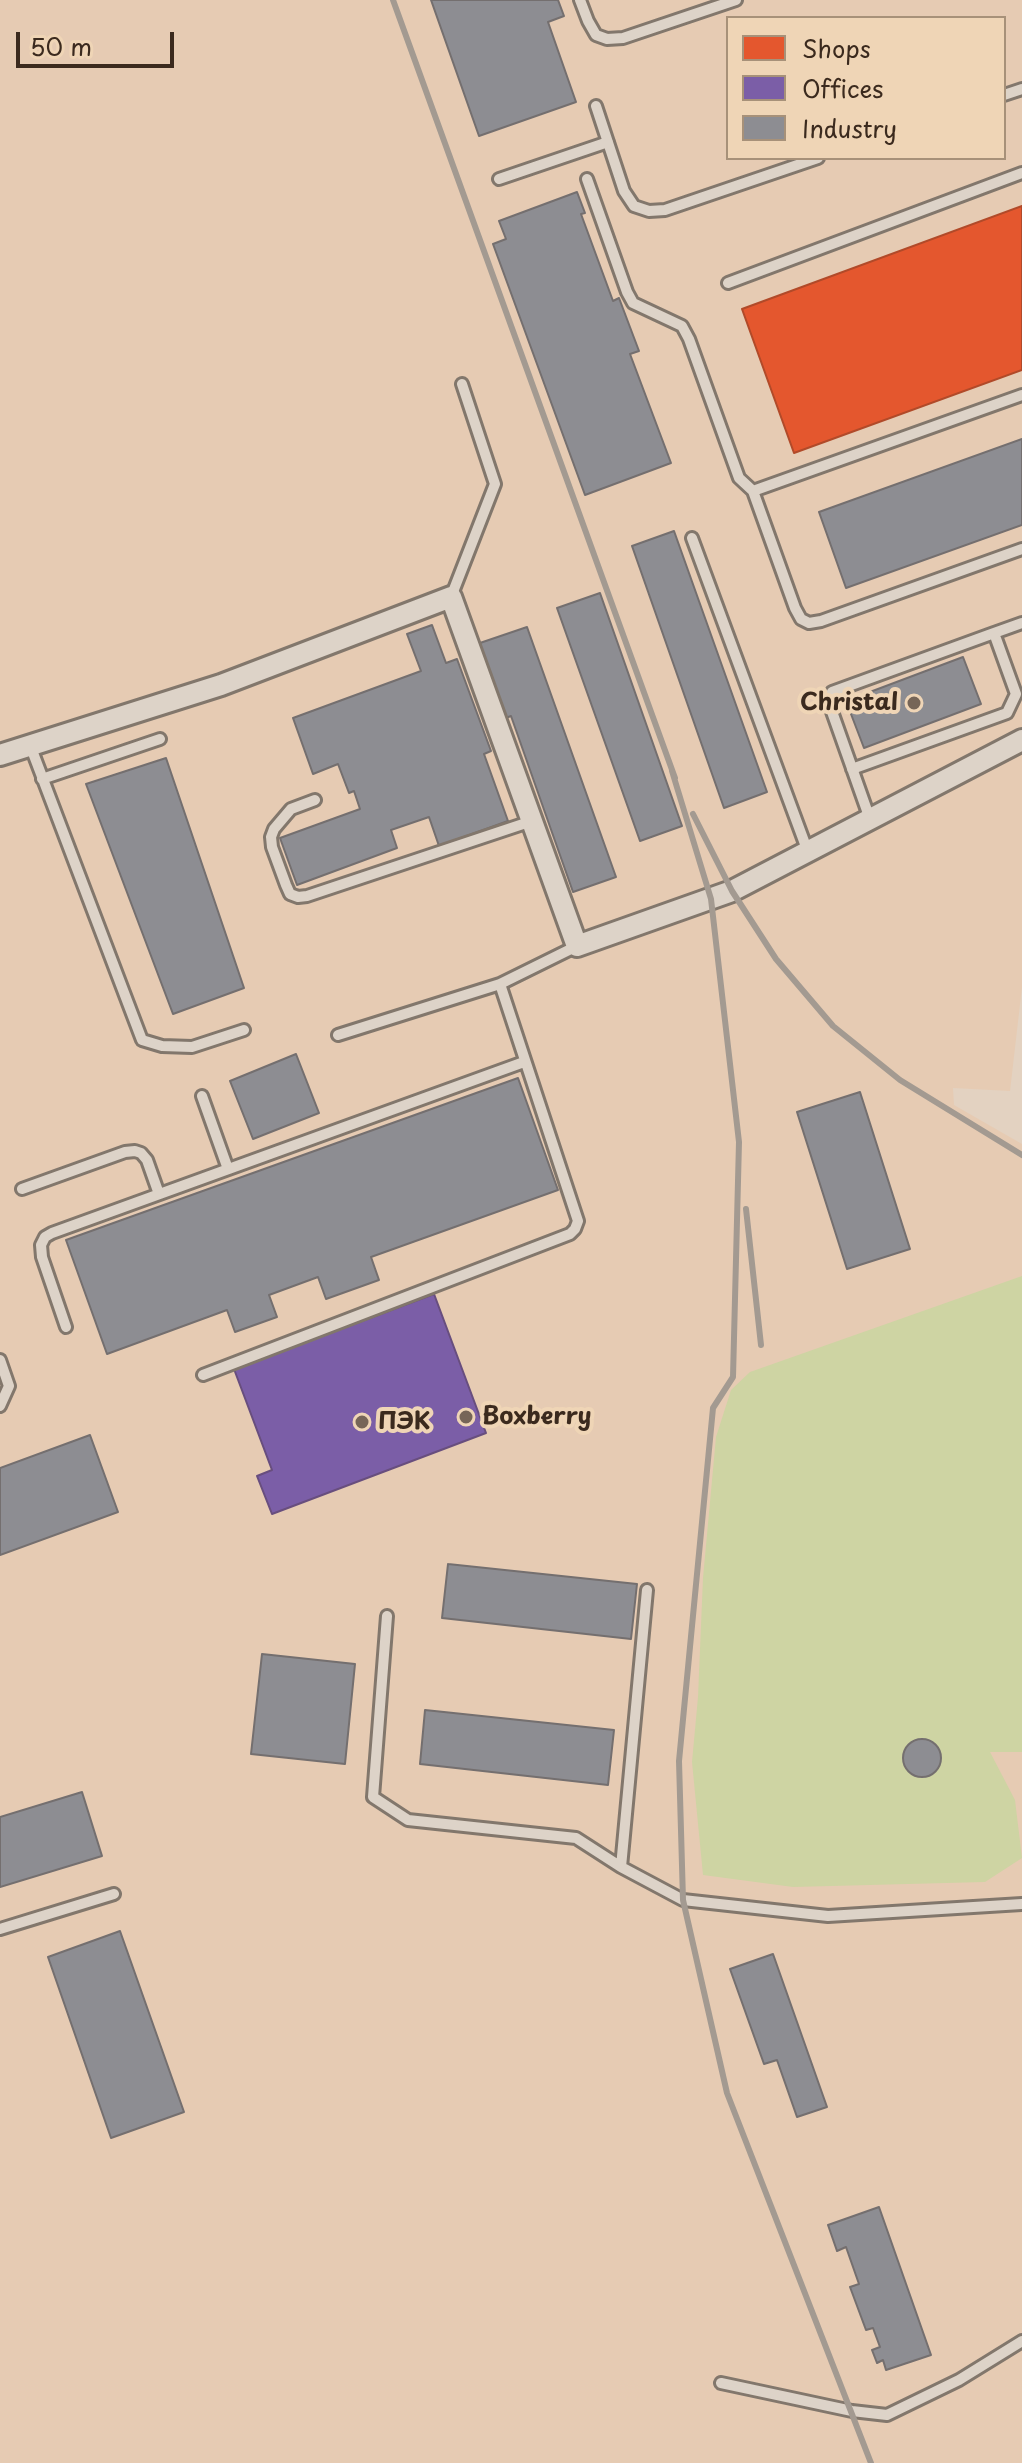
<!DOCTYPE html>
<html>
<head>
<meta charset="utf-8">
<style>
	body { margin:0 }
	#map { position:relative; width:1022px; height:2463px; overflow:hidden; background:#e3d2c1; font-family:"Playpen Sans",sans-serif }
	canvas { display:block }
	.legend { position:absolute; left:726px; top:16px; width:280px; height:144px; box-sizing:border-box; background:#efd5b6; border:2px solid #a79179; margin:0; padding:10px 14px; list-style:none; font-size:24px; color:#3b2a1e }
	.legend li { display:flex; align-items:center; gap:16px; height:40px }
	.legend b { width:40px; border:2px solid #a79179 }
	.scale { position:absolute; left:16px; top:32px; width:158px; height:36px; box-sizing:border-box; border:4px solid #3b2a1e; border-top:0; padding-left:10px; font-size:24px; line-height:28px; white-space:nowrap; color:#3b2a1e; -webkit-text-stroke:6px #efd5b6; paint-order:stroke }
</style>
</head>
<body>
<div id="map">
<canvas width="1022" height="2463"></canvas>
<ul class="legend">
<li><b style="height:22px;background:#e4572e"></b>Shops</li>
<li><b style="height:22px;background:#7b5ea7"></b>Offices</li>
<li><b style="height:22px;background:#8d8d92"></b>Industry</li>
</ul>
<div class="scale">50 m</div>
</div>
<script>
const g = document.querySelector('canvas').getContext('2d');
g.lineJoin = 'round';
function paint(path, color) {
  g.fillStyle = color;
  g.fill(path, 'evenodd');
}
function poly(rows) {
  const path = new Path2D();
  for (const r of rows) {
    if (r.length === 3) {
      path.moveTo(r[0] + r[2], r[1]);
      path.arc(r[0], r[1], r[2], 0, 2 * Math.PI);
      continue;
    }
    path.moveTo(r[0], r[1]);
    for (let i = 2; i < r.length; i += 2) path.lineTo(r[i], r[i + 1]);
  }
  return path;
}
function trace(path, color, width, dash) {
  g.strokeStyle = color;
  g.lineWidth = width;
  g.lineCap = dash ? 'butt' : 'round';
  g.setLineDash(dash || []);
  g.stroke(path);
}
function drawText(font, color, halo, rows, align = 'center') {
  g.font = font + ' "Playpen Sans",sans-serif';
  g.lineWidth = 8;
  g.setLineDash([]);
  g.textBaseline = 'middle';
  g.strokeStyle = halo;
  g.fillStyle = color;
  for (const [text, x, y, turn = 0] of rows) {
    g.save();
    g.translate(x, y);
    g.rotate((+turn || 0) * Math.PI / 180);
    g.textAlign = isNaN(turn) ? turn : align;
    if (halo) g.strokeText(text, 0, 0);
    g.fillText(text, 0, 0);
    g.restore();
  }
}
const built = poly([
	[0,0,1022,0,1022,987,1010,1091,953,1088,954,1105,1022,1144,1022,2463,0,2463],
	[728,18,1004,18,1004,158,728,158]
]);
const green = poly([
	[1022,1276,1022,1752,990,1752,1015,1800,1022,1858,985,1882,793,1887,703,1875,692,1762,698,1697,703,1578,716,1437,731,1390,750,1372]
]);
const shops = poly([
	[1022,206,1022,370,794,453,742,309,1022,206]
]);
const offices = poly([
	[434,1294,486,1433,272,1514,257,1476,272,1470,234,1369,434,1294]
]);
const industry = poly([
	[431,0,558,0,564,16,548,22,576,102,479,136,431,0],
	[577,192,585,213,581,214,613,301,619,298,639,351,630,354,671,463,585,495,493,244,506,239,499,221,577,192],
	[1022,439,1022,525,846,588,819,512,1022,439],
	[674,531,767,792,724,808,632,546,674,531],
	[600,593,682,826,640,841,557,608,600,593],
	[432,625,446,663,457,659,491,751,484,754,508,821,439,846,429,817,391,830,397,848,297,885,280,838,360,809,354,791,349,793,338,764,313,774,293,718,421,671,407,634,432,625],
	[527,627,616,877,573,892,511,716,503,719,477,644,527,627],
	[963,657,981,704,864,748,846,701,963,657],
	[166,758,244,988,173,1014,86,784,166,758],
	[296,1054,319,1113,253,1139,230,1081,296,1054],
	[518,1078,558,1190,371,1257,379,1280,326,1299,318,1277,269,1295,277,1317,235,1332,227,1310,107,1354,66,1240,518,1078],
	[860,1092,910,1249,847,1269,797,1112,860,1092],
	[90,1435,118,1512,0,1555,0,1468,90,1435],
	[448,1564,637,1584,631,1639,442,1618,448,1564],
	[262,1654,355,1664,345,1764,251,1754,262,1654],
	[425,1710,614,1730,608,1785,420,1764,425,1710],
	[922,1758,19],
	[82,1792,102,1856,0,1887,0,1817,82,1792],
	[120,1931,184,2112,111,2138,48,1957,120,1931],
	[773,1954,827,2107,797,2117,777,2060,764,2064,730,1969,773,1954],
	[879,2207,931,2355,886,2370,883,2360,877,2363,872,2350,880,2347,873,2328,866,2330,850,2287,859,2284,846,2247,837,2251,828,2225,879,2207]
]);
const service = poly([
	[580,0,588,21,596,35,607,39,623,38,736,0],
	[1004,95,1022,89],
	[596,106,624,191,634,206,649,211,665,210,818,158],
	[499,179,608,142],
	[587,179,627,292,633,303,682,326,689,339,739,478,753,491,1022,395],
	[728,283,1022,173],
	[753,491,795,608,801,619,809,623,821,621,1022,549],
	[692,538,808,852],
	[451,597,495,484,462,384],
	[994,633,1022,623],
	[30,745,142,1040,162,1046,192,1047,244,1030],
	[852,769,1007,713,1016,694,994,633,832,692,829,698,830,706,870,819],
	[42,779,160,739],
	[315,800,291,809,274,829,271,837,272,847,286,885,290,894,298,897,307,896,532,821],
	[338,1035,500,984,577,946],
	[202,1096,228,1169],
	[22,1189,125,1152,135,1151,141,1153,147,1160,159,1194],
	[66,1327,42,1257,41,1245,45,1237,52,1233,524,1062],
	[0,1360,9,1386,0,1406],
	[203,1375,570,1234,575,1229,578,1221,500,984],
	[647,1590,621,1867,683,1900,828,1916,1022,1904],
	[387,1616,373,1797,408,1820,576,1838,621,1867],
	[0,1929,114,1894],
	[721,2383,852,2411,887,2415,959,2380,1022,2341]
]);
const minor = poly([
	[0,755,221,685,451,597,577,946,732,891,1022,740]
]);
const rail = poly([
	[393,0,675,778],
	[672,771,711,899,739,1142,733,1377,713,1408,679,1761,683,1900,727,2093,871,2463],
	[693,814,732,891,776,959,833,1026,900,1080,1022,1155],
	[746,1209,761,1345]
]);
const markers = [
	[914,703,8,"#766557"],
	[466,1417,8,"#766557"],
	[362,1422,8,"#766557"]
];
const poiNames = [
	["Christal",898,703,"right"],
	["Boxberry",482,1417],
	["ПЭК",378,1422]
];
paint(built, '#e6cbb3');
paint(green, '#ced4a3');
paint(shops, '#e4572e');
trace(shops, '#b14a29', 2);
paint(offices, '#7b5ea7');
trace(offices, '#684e7e', 2);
paint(industry, '#8d8d92');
trace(industry, '#746f6f', 2);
trace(service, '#82776c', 16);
trace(minor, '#82776c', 26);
trace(service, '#ddd3c8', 10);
trace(minor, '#ddd3c8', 20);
trace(rail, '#a39a91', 6);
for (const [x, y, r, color] of markers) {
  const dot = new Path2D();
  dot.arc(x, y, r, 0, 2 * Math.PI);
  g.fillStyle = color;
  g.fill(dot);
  trace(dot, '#efd5b6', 3);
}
drawText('bold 24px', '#3b2a1e', '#efd5b6', poiNames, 'left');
</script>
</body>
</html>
